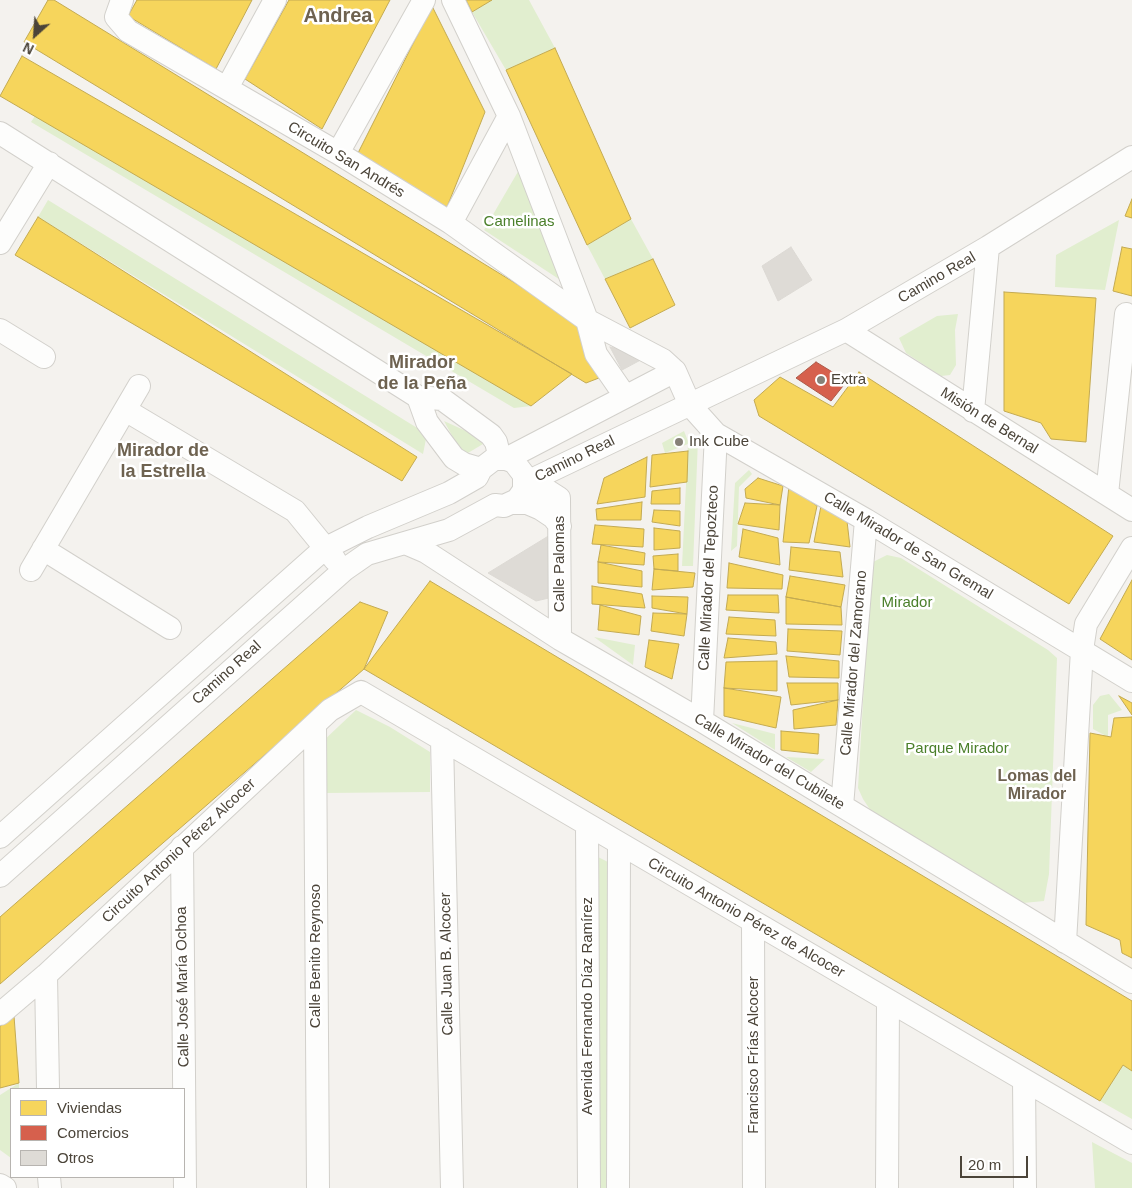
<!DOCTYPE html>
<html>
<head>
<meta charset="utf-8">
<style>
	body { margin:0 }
	#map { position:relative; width:1132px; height:1188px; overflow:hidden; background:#f4f2ee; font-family:Arial,sans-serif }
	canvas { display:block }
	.legend { position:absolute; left:10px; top:1088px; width:175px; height:90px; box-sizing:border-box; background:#fff; border:1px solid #b7b4b0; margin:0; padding:6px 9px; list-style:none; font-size:15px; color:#4b4439 }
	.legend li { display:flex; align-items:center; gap:10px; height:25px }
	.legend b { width:25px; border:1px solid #b7b4b0 }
	.north { position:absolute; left:10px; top:10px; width:50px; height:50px; -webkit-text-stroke:4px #fff; paint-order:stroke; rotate:206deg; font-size:14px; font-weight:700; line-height:20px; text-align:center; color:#4b4439 }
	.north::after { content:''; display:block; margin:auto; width:18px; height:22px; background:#4b4439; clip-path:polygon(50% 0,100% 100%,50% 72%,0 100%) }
	.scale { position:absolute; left:960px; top:1156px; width:68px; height:22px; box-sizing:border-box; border:2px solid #4b4439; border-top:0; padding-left:6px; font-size:15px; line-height:18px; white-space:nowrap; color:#4b4439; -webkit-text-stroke:4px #fff; paint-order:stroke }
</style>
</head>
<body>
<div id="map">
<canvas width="1132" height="1188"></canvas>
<ul class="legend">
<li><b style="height:14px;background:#f6d55c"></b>Viviendas</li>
<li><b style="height:14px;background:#d6604d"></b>Comercios</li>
<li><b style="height:14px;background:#dedbd6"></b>Otros</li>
</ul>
<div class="north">N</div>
<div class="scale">20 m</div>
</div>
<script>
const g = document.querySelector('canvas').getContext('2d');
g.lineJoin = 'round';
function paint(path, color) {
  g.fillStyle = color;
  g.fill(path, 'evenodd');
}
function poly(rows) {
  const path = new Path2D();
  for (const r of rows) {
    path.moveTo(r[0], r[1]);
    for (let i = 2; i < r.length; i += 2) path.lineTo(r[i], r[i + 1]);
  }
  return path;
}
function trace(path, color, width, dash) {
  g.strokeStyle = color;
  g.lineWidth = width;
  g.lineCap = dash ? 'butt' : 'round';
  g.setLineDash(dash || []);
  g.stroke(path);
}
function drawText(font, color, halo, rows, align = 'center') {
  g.font = font + ' Arial,sans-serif';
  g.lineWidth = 5;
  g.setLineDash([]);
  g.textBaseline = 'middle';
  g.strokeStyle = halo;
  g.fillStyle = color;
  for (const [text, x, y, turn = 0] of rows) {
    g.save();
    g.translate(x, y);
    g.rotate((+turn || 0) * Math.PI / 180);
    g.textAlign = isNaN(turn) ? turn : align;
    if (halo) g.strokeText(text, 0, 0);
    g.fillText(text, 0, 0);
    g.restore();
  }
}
const green = poly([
	[492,0,529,0,555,48,506,70,472,12],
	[39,110,531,406,514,408,31,122],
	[523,163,571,287,484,230],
	[48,200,427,434,423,454,38,217],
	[631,219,653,259,605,279,587,245],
	[1119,220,1105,290,1055,287,1056,255],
	[958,314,955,330,956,365,950,375,941,376,906,353,899,338,937,316],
	[444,421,488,441,463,456],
	[684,431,688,441,689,438,698,439,693,566,682,566,688,444,665,453,662,443],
	[749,470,752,474,739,487,737,546,731,551,735,483],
	[887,555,901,558,1048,650,1057,658,1049,874,1044,901,1023,903,871,811,863,799,858,788,871,563],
	[594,637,635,645,633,665],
	[1109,694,1122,710,1108,715,1108,737,1093,729,1093,705,1100,696],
	[356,710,390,727,430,752,430,792,326,793,322,742],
	[732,723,775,734,775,750],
	[786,757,825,759,811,772],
	[592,854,610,863,607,1188,598,1188],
	[1123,1065,1132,1071,1132,1119,1100,1101],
	[19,1083,19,1089,11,1089,11,1158,0,1150,0,1095],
	[1092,1142,1132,1163,1132,1188,1095,1188]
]);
const homes = poly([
	[48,0,54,0,577,321,604,376,586,383,24,42,48,0],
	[137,0,252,0,216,69,128,16,137,0],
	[289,0,390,0,322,129,245,79,289,0],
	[466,0,492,0,472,12,466,0],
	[432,6,485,112,447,207,357,155,432,6],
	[555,48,631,219,587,245,506,70,555,48],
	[22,56,572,374,531,406,0,96,22,56],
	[1132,199,1132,218,1125,216,1132,199],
	[38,217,417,457,402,481,15,255,38,217],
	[1122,247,1132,249,1132,296,1113,291,1122,247],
	[653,259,675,305,630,328,605,279,653,259],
	[1004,292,1096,298,1086,442,1051,439,1041,423,1004,411,1004,292],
	[859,372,1113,536,1069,604,759,416,754,400,780,377,833,407,859,372],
	[688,451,687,482,650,487,652,455,688,451],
	[647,457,645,497,597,504,604,478,647,457],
	[758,478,783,486,780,505,746,498,745,489,758,478],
	[789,486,817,506,809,543,783,542,789,486],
	[680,488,680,504,651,504,652,491,680,488],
	[642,502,641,520,597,520,596,509,642,502],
	[745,503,780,505,779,530,738,524,745,503],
	[821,506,847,521,850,547,814,542,821,506],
	[654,510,680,511,680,526,652,522,654,510],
	[595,525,644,529,643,547,592,544,595,525],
	[654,528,680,531,680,548,654,550,654,528],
	[743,529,778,538,780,565,739,557,743,529],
	[601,545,645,553,644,565,598,562,601,545],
	[791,547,840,552,843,577,789,570,791,547],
	[678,554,678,571,654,569,653,556,678,554],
	[598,562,642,571,642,587,598,583,598,562],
	[729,563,783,575,782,589,727,588,729,563],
	[654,569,695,573,693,587,652,590,654,569],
	[790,576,845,585,841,607,786,597,790,576],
	[1132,580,1132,660,1100,639,1132,580],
	[430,581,1132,1001,1132,1071,1123,1065,1100,1101,364,669,430,581],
	[592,586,642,594,645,608,592,604,592,586],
	[728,595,778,595,779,613,726,610,728,595],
	[652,596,688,597,687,614,652,608,652,596],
	[786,597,841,607,842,625,786,624,786,597],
	[360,602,388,612,364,669,0,984,0,917,360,602],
	[600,605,641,616,639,635,598,630,600,605],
	[653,613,687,614,684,636,651,631,653,613],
	[729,617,775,620,776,636,726,634,729,617],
	[788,629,842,631,840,655,787,651,788,629],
	[728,638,776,642,777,654,724,658,728,638],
	[649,640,679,644,672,679,645,667,649,640],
	[786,656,839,661,839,678,789,677,786,656],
	[777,661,777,691,724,688,726,662,777,661],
	[787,683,838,683,838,700,791,705,787,683],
	[724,688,781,697,776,728,724,716,724,688],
	[1119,696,1132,703,1132,715,1119,696],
	[838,700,836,725,794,729,793,710,838,700],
	[1132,717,1132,958,1122,953,1120,940,1086,925,1090,733,1111,737,1114,718,1132,717],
	[781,731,819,734,818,754,781,750,781,731],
	[14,1016,19,1083,0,1088,0,1026,14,1016]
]);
const shops = poly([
	[816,362,847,381,831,401,796,378,816,362]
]);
const building = poly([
	[791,247,812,280,778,301,762,266,791,247],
	[610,347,648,356,622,370,610,347],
	[555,532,549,598,536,601,488,573,555,532]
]);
const street = poly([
	[122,0,116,17,128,31,338,153,451,223,587,320,663,360,675,371,690,405,716,434,866,520,1132,681],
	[453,0,509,116,587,320,596,354,625,396],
	[227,88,275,0],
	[0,133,418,397,442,399,491,435,496,442,500,458],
	[338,153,424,0],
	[451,223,509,116],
	[0,243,49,163],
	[0,330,44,357],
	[846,330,1132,510],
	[418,397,427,422,454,458,464,464,481,469],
	[127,411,295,511,335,560],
	[973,411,988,247],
	[525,483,846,330,988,247,1132,157],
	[524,490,545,489,559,498,560,639],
	[1107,494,1126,314],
	[512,503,527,503,541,509,553,517,560,526],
	[405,543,426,552,560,639,702,721,1132,982],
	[43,549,170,628],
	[31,570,139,386],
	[702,721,716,434],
	[315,724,318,1188],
	[442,739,452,1188],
	[842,806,866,520],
	[587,825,589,1188],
	[0,837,324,549,368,527,449,493,477,477,481,469,494,459,506,459,675,371],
	[182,847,185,1188],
	[0,876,344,570,367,554,449,530,495,505,504,506,517,500,524,490,524,475,514,462,506,459],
	[753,922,754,1188],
	[1065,942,1082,650,1086,624,1132,548],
	[46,975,48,1089],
	[0,1014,46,975,330,710,361,692,1132,1143],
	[1024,1080,1025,1188],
	[49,1177,50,1188],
	[0,1185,5,1188],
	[618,1188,619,843],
	[887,1188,888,1001]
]);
const markers = [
	[821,380,5,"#868178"],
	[679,442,5,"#868178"]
];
const streetNames = [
	["Circuito San Andrés",346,160,31],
	["Camino Real",937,278,-30],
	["Misión de Bernal",989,421,32],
	["Camino Real",575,459,-26],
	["Calle Mirador de San Gremal",908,546,31],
	["Calle Palomas",560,564,-90],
	["Calle Mirador del Tepozteco",709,578,-87],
	["Calle Mirador del Zamorano",854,663,-85],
	["Camino Real",227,673,-42],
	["Calle Mirador del Cubilete",769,762,31],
	["Circuito Antonio Pérez Alcocer",179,851,-43],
	["Circuito Antonio Pérez de Alcocer",746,918,30],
	["Calle Benito Reynoso",316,956,-90],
	["Calle Juan B. Alcocer",447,964,-91],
	["Calle José María Ochoa",183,987,-91],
	["Avenida Fernando Díaz Ramírez",588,1006,-90],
	["Francisco Frías Alcocer",754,1055,-90]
];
const parkNames = [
	["Camelinas",519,222],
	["Mirador",907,603],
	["Parque Mirador",957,749]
];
const poiNames = [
	["Extra",831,380],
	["Ink Cube",689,442]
];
const neighbourhoodNames = [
	["Lomas del",1037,777],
	["Mirador",1037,795]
];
const quarterNames = [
	["Mirador",422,363],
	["de la Peña",422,384],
	["Mirador de",163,451],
	["la Estrella",163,472]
];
const districtNames = [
	["Andrea",338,16]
];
paint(green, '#e1eecf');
paint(homes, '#f6d55c');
trace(homes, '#c3aa52', 1);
paint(shops, '#d6604d');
trace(shops, '#ac5847', 1);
paint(building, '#dedbd6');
trace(building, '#dcd9d4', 1);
trace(street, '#d2d0cb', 24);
trace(street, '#fdfdfc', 22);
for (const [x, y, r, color] of markers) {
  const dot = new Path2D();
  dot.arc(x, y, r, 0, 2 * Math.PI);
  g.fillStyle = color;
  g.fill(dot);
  trace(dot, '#fff', 2);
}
drawText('15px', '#4b4439', '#fff', streetNames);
drawText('15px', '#4a7f2a', '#fff', parkNames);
drawText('15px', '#4b4439', '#fff', poiNames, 'left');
drawText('bold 16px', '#6e6250', '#fff', neighbourhoodNames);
drawText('bold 18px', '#6e6250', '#fff', quarterNames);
drawText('bold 20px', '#6e6250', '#fff', districtNames);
</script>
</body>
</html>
